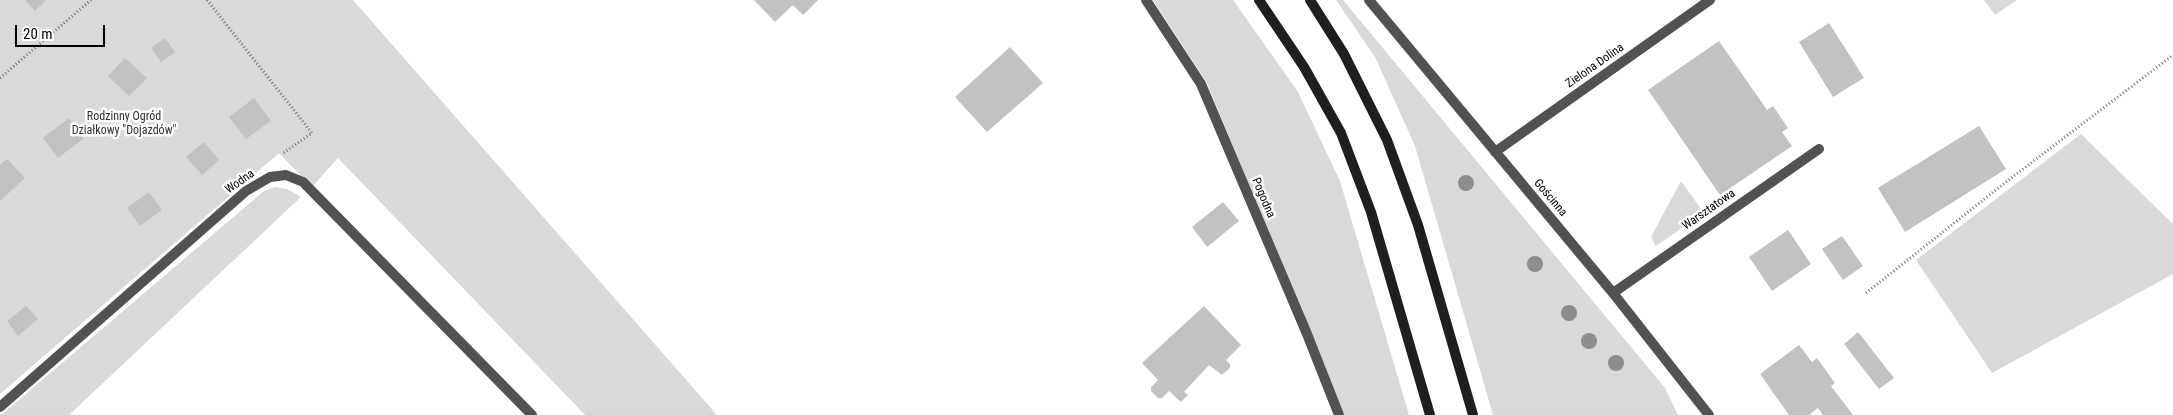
<!DOCTYPE html>
<html>
<head>
<meta charset="utf-8">
<style>
	body { margin:0 }
	#map { position:relative; width:2173px; height:415px; overflow:hidden; background:#fff; font-family:"Roboto Condensed",sans-serif }
	canvas { display:block }
	.scale { position:absolute; left:15px; top:25px; width:90px; height:22px; box-sizing:border-box; border:2px solid #000; border-top:0; padding-left:6px; font-size:15px; line-height:18px; white-space:nowrap; color:#000; -webkit-text-stroke:4px #fff; paint-order:stroke }
</style>
</head>
<body>
<div id="map">
<canvas width="2173" height="415"></canvas>
<div class="scale">20 m</div>
</div>
<script>
const g = document.querySelector('canvas').getContext('2d');
g.lineJoin = 'round';
function paint(path, color) {
  g.fillStyle = color;
  g.fill(path, 'evenodd');
}
function poly(rows) {
  const path = new Path2D();
  for (const r of rows) {
    path.moveTo(r[0], r[1]);
    for (let i = 2; i < r.length; i += 2) path.lineTo(r[i], r[i + 1]);
  }
  return path;
}
function trace(path, color, width, dash) {
  g.strokeStyle = color;
  g.lineWidth = width;
  g.lineCap = dash ? 'butt' : 'round';
  g.setLineDash(dash || []);
  g.stroke(path);
}
function drawText(font, color, halo, rows, align = 'center') {
  g.font = font + ' "Roboto Condensed",sans-serif';
  g.lineWidth = 5;
  g.setLineDash([]);
  g.textBaseline = 'middle';
  g.strokeStyle = halo;
  g.fillStyle = color;
  for (const [text, x, y, turn = 0] of rows) {
    g.save();
    g.translate(x, y);
    g.rotate((+turn || 0) * Math.PI / 180);
    g.textAlign = isNaN(turn) ? turn : align;
    if (halo) g.strokeText(text, 0, 0);
    g.fillText(text, 0, 0);
    g.restore();
  }
}
const green = poly([
	[0,0,353,0,717,415,585,415,338,158,312,187,279,153,0,394],
	[1153,0,1233,0,1298,92,1340,181,1409,415,1344,415,1207,83],
	[1336,0,1343,0,1665,388,1678,415,1493,415,1415,146,1375,57],
	[1984,0,2017,0,1995,15],
	[2081,134,2173,224,2173,274,1992,373,1916,260],
	[1681,181,1704,213,1656,246,1651,237],
	[275,187,287,189,301,197,69,415,1,415,264,191]
]);
const building = poly([
	[25,0,46,0,35,11],
	[754,0,818,0,803,15,793,5,775,22],
	[1829,23,1864,78,1833,97,1799,42],
	[165,38,175,52,161,62,151,48],
	[1719,41,1767,110,1773,106,1788,128,1782,132,1792,146,1720,195,1648,90],
	[1010,47,1043,83,987,132,955,97],
	[125,58,147,78,129,96,108,76],
	[254,98,271,121,246,139,229,117],
	[69,118,84,138,58,158,43,138],
	[1979,126,2006,169,1905,232,1878,188],
	[204,142,219,160,202,175,186,157],
	[7,159,25,178,0,201,0,165],
	[149,192,162,210,140,226,127,208],
	[1223,202,1239,221,1207,247,1192,227],
	[1788,230,1811,264,1772,291,1749,257],
	[1842,236,1863,266,1843,280,1822,249],
	[26,306,38,319,18,336,7,321],
	[1204,306,1241,345,1226,360,1230,364,1230,368,1222,375,1209,365,1184,392,1188,395,1181,402,1169,391,1162,398,1158,398,1151,391,1151,387,1158,380,1142,363],
	[1858,332,1894,378,1879,389,1844,344],
	[1799,345,1812,362,1817,358,1835,383,1831,386,1853,415,1823,415,1818,408,1809,415,1789,415,1760,374]
]);
const path = poly([
	[207,0,312,133,282,154],
	[0,78,91,0],
	[1866,293,2006,182,2173,55]
]);
const street = poly([
	[1146,0,1201,84,1307,334,1339,415],
	[1369,0,1613,293,1709,415],
	[1495,152,1710,0],
	[1613,293,1819,149],
	[0,407,246,191,270,177,286,175,303,182,532,415]
]);
const secondary = poly([
	[1259,0,1304,67,1341,133,1371,212,1430,415],
	[1310,0,1344,54,1387,140,1418,225,1473,415]
]);
const trees = [
	[1466,183],
	[1535,264],
	[1569,313],
	[1589,341],
	[1616,363]
];
const streetNames = [
	["Zielona Dolina",1595,66,-35],
	["Wodna",240,182,-35],
	["Pogodna",1263,198,67],
	["Gościnna",1550,198,50],
	["Warsztatowa",1709,210,-35]
];
const parkNames = [
	["Rodzinny Ogród",124,117],
	["Działkowy \"Dojazdów\"",124,131]
];
paint(green, '#d9d9d9');
paint(building, '#c2c2c2');
trace(path, '#747474', 3, [1, 2.5]);
trace(street, '#525252', 10);
trace(secondary, '#1f1f1f', 10);
g.fillStyle = '#8d8d8d';
for (const [x, y] of trees) {
  g.beginPath();
  g.arc(x, y, 8, 0, 2 * Math.PI);
  g.fill();
}
drawText('12px', '#000', '#fff', streetNames);
drawText('12px', '#303030', '#fff', parkNames);
</script>
</body>
</html>
